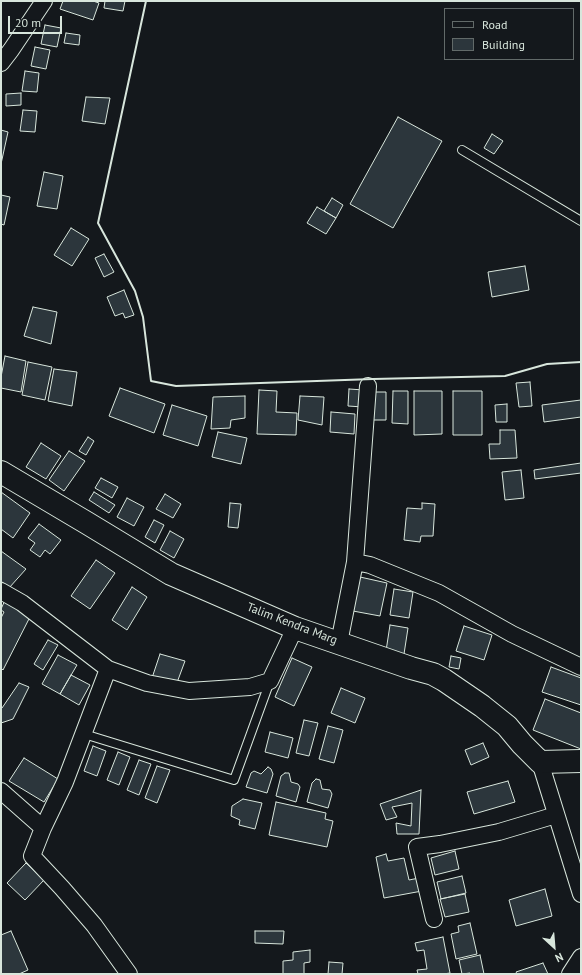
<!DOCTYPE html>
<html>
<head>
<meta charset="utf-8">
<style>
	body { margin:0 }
	#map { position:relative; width:582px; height:975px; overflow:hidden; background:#14181c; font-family:"PT Sans",sans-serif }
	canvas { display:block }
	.frame { position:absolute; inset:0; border:2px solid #d8e6dc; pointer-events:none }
	.legend { position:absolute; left:444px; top:8px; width:130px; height:52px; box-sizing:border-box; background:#14181c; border:1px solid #626a69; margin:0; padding:5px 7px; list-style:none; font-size:12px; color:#d8e6dc }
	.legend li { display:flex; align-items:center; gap:8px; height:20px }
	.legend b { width:20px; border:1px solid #626a69 }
	.north { position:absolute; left:534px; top:927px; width:40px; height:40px; -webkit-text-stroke:3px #14181c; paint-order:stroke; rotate:154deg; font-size:11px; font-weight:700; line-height:16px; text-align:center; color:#d8e6dc }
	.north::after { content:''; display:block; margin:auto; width:14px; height:18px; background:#d8e6dc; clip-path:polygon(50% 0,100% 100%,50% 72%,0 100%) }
	.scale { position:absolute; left:8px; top:16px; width:54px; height:18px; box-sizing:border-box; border:2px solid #d8e6dc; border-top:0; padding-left:5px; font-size:12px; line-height:14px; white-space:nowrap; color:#d8e6dc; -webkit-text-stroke:3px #14181c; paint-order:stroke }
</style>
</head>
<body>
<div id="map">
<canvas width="582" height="975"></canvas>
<div class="frame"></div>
<ul class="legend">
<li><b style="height:5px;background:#14181c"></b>Road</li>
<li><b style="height:11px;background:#2c363c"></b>Building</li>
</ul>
<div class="north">N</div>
<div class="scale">20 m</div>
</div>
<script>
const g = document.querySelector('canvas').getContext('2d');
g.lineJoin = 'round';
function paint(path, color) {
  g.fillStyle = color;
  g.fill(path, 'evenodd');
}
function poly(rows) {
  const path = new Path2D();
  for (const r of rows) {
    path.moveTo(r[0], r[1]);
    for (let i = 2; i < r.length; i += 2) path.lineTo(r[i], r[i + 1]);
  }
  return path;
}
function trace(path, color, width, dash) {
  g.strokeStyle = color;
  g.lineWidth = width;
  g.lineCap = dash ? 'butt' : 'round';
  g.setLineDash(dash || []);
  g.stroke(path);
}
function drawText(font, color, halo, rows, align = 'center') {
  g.font = font + ' "PT Sans",sans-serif';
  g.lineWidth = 3;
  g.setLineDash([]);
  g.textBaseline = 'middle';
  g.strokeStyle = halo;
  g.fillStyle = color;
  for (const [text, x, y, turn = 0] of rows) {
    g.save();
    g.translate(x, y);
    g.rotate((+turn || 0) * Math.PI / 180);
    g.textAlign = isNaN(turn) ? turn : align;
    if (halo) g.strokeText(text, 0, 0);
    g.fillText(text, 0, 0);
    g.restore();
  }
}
const building = poly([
	[63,1,93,1,99,3,93,20,60,9,63,1],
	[105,1,125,1,123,11,104,8,105,1],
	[45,25,61,28,57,47,41,44,45,25],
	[66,33,80,35,79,45,64,43,66,33],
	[35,47,50,50,46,69,31,66,35,47],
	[25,71,39,73,37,92,22,91,25,71],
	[21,93,21,105,6,106,6,94,21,93],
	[86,97,110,98,105,124,82,121,86,97],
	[23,110,37,111,35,132,20,131,23,110],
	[398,117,442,141,393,228,350,204,398,117],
	[1,130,8,132,1,164,1,130],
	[492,134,503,141,494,154,484,148,492,134],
	[44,172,63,176,57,209,37,206,44,172],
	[1,195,10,197,4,225,1,224,1,195],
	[332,198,343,205,336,218,324,211,332,198],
	[317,207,336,218,326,234,307,223,317,207],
	[71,228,89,239,72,266,54,255,71,228],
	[104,254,114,272,104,277,95,258,104,254],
	[525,266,529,290,492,297,488,272,525,266],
	[124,290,134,315,125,318,123,313,115,316,107,297,124,290],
	[33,307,57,312,51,344,24,336,33,307],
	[5,356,26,361,21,392,1,388,1,377,5,356],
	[28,362,52,367,45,400,22,395,28,362],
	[54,369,77,372,72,406,48,401,54,369],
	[530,382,532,406,519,407,516,383,530,382],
	[120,388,165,404,154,433,109,416,120,388],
	[349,389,364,390,363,407,348,406,349,389],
	[259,390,277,391,276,412,297,413,296,435,257,434,259,390],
	[393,391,408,391,408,424,392,423,393,391],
	[414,391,442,391,442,434,414,435,414,391],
	[453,391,482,391,482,435,453,435,453,391],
	[372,392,386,392,386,420,372,420,372,392],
	[245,396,245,418,231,420,230,428,211,429,213,397,245,396],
	[300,396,324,397,322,425,298,420,300,396],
	[581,400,581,417,544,422,542,405,581,400],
	[507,404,507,422,496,422,495,405,507,404],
	[172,405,207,416,198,446,163,435,172,405],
	[331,412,355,414,354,434,330,432,331,412],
	[500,430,515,430,517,458,490,459,489,444,500,444,500,430],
	[218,432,247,438,241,464,212,457,218,432],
	[88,437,94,441,86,455,79,451,88,437],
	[41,443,61,456,46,479,26,467,41,443],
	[69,451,85,461,64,491,49,480,69,451],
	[581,463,581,473,535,479,534,470,581,463],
	[521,470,524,498,505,500,502,472,521,470],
	[101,478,118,487,112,498,95,488,101,478],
	[1,492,30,513,13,538,1,529,1,492],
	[94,492,115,505,109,513,89,500,94,492],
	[165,494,181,504,173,518,156,509,165,494],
	[127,498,144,507,134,526,117,517,127,498],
	[230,503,241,504,238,528,228,527,230,503],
	[422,503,435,504,433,536,421,536,420,542,404,540,407,508,422,509,422,503],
	[154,520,164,525,155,543,145,537,154,520],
	[39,524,61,540,50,554,45,550,40,557,30,550,35,543,28,538,39,524],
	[170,531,184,539,174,558,160,550,170,531],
	[1,551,26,569,9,588,1,581,1,551],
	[96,560,115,573,90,609,71,596,96,560],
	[360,577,387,583,380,616,353,611,360,577],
	[132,587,147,597,127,630,112,620,132,587],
	[394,589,413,592,409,618,390,615,394,589],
	[6,598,32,613,3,670,1,668,1,618,4,612,1,610,1,609,6,598],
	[390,625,408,628,404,654,386,651,390,625],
	[464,626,492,635,484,660,456,651,464,626],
	[48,640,58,645,43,670,34,664,48,640],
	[160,654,185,661,175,688,151,681,160,654],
	[58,655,77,665,60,694,42,684,58,655],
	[451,656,461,658,459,669,449,667,451,656],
	[292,658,312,667,294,706,275,697,292,658],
	[551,667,581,678,581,705,542,692,551,667],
	[71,675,90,685,79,705,60,694,71,675],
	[19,683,29,687,13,719,1,723,1,708,2,708,19,683],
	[341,688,365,698,355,723,331,713,341,688],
	[545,699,581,713,581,749,533,730,545,699],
	[304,720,318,723,309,756,296,753,304,720],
	[328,726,343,730,334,763,319,759,328,726],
	[270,732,293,738,288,758,265,752,270,732],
	[483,743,489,757,471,765,465,750,483,743],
	[93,746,106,751,97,776,84,771,93,746],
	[118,752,130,757,119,785,107,780,118,752],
	[24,758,58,779,44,802,9,781,24,758],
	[139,760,151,764,139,795,127,790,139,760],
	[157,766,170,770,157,803,145,798,157,766],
	[268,767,271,769,273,774,267,793,246,787,251,773,254,771,261,774,268,767],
	[285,773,289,773,290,777,291,782,298,784,300,787,296,802,276,796,281,776,285,773],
	[316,779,320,780,322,789,330,790,332,794,328,808,307,802,312,783,316,779],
	[508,781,515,802,474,814,467,792,508,781],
	[421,790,419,834,397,834,396,823,411,826,412,803,392,807,397,817,386,820,380,804,421,790],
	[243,799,262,803,255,829,239,825,240,820,231,816,232,806,243,799],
	[276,802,326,813,325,819,333,821,327,847,269,835,276,802],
	[455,851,459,869,435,875,431,858,455,851],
	[386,854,388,861,404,858,409,880,419,878,422,891,384,898,376,857,386,854],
	[26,863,44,880,25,900,7,883,26,863],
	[462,876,466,893,441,899,437,882,462,876],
	[545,889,552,916,516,926,509,900,545,889],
	[465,894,469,912,445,917,440,899,465,894],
	[470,923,477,954,456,959,451,934,459,932,458,926,470,923],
	[11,931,28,970,19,974,1,974,1,935,11,931],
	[255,931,284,931,283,944,255,943,255,931],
	[443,937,450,973,443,974,418,974,417,970,427,969,424,950,417,951,415,943,443,937],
	[310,950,310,962,304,963,304,974,283,974,283,961,293,960,293,952,310,950],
	[480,955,484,974,471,974,470,973,462,974,459,960,480,955],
	[329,962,343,963,342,974,328,974,329,962],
	[543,963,548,974,517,974,516,972,543,963]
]);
const lane = poly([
	[462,150,581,221],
	[84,734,234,780,270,681]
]);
const street = poly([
	[1,63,11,50,44,1],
	[355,562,368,386],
	[1,591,22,603,108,669],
	[339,643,355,562,370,565,439,593,512,634,581,667],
	[540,762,581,894],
	[1,791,43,828],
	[434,919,417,847,440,844,499,832,556,815],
	[129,974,94,925,62,888,32,856,43,828,65,782,108,669,147,683,189,691,250,687,270,681,295,628],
	[570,974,581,957]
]);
const secondary = poly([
	[1,472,87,523,171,574,295,628,411,668,433,674,444,680,482,706,507,726,522,744,540,762,581,761]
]);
const wall = poly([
	[146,1,98,223,135,291,143,317,151,381,176,386,373,379,505,376,547,364,581,362]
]);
const streetNames = [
	["Talim Kendra Marg",292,624,21]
];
paint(building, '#2c363c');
trace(building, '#d8e6dc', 1);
trace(lane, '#d8e6dc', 10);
trace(street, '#d8e6dc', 18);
trace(secondary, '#d8e6dc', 24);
trace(lane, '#14181c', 8);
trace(street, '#14181c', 16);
trace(secondary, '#14181c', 22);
trace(wall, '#d8e6dc', 2);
drawText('12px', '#d8e6dc', '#14181c', streetNames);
</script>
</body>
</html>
